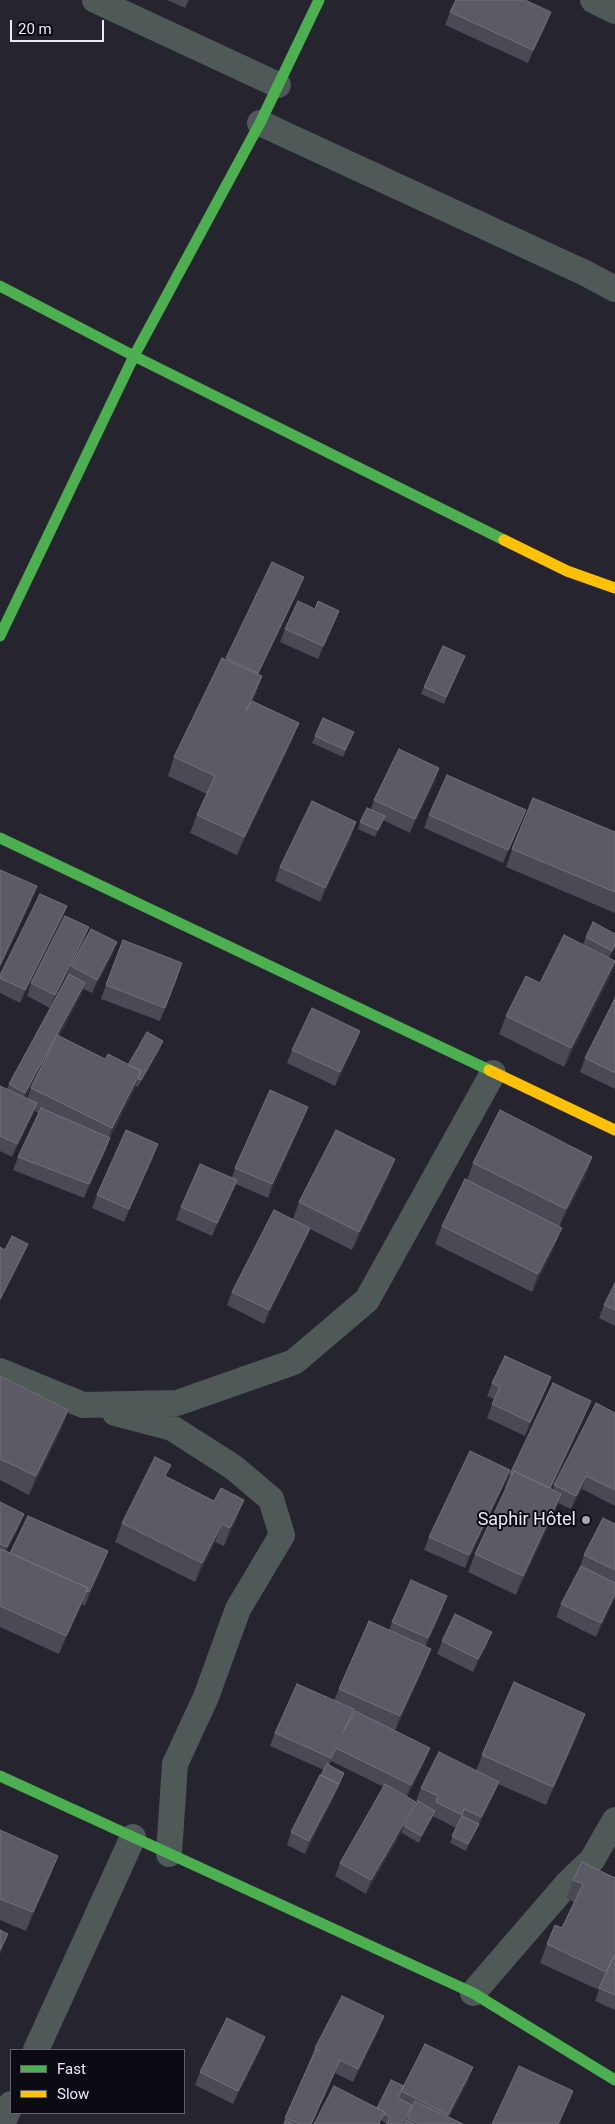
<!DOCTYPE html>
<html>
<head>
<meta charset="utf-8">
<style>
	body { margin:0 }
	#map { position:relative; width:615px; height:2124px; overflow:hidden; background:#26242e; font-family:Roboto,sans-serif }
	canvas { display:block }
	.legend { position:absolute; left:10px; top:2049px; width:175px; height:65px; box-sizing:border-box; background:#0c0b13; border:1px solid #65646e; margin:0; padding:6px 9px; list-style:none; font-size:15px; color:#ebeaf6 }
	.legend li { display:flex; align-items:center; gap:10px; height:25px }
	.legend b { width:25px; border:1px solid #65646e }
	.scale { position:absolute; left:10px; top:20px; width:94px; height:22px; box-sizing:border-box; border:2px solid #ebeaf6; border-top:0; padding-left:6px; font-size:15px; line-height:18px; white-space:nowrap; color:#ebeaf6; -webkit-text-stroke:4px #0c0b13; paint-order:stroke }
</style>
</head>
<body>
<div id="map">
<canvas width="615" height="2124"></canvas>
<ul class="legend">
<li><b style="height:6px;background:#4caf50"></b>Fast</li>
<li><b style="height:6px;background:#ffc107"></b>Slow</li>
</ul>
<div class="scale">20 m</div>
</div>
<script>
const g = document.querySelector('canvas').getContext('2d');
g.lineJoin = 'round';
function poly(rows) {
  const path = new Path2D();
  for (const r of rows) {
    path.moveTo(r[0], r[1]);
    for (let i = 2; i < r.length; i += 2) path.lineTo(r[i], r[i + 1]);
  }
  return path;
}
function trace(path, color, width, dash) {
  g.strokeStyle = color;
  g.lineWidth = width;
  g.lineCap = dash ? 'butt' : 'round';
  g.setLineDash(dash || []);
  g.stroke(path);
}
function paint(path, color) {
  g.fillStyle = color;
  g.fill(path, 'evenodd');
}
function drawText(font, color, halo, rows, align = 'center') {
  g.font = font + ' Roboto,sans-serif';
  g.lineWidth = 4;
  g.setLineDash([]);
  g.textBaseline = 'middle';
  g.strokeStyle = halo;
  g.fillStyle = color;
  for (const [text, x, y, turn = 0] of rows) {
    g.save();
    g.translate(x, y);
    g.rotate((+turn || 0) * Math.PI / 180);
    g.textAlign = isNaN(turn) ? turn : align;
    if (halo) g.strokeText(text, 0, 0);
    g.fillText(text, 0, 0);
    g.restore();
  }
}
const street = poly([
	[95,0,278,85],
	[593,0,615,11],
	[260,123,585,273,615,289],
	[0,1371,83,1405,177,1403,294,1362,367,1300,493,1073],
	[115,1413,172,1428,233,1467,271,1499,282,1535,238,1609,206,1697,175,1764,169,1854],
	[473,1993,567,1884,592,1860,615,1820],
	[36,2050,133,1837],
	[2,2124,11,2104]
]);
const fast = poly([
	[0,286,134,356,504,540],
	[0,636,134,356,260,123,319,0],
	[0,838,489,1070],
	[0,1776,473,1993,615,2080]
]);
const slow = poly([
	[504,540,567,571,615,588],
	[489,1070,615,1130]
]);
const wall = poly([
	[167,0,189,0,185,8],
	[450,12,551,12,546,25,528,63,445,25],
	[272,562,299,590,258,675,256,695,252,701,292,741,237,855,190,833,197,815,207,794,168,776,174,757,226,659],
	[315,609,334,624,318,659,280,642,285,629],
	[465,656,444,704,421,694,424,687],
	[315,736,351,739,343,757,312,743],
	[439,768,435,781,410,833,383,820,375,837,358,829,360,822,371,809,374,800],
	[429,815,521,823,503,863,424,828],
	[615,832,615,913,506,867,512,849],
	[352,835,320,902,275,881,280,867],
	[67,906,62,920,20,1003,0,993,0,975],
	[615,934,615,946,609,958,583,944,586,937],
	[84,940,80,950,112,955,92,993,83,989,80,997,59,1036,105,1059,128,1065,161,1048,138,1087,136,1086,110,1138,105,1152,84,1198,13,1170,18,1157,39,1113,34,1111,12,1157,0,1151,0,1086,7,1089,9,1084,66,979,69,971,50,1008,27,996,31,983],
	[38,1073,31,1088,27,1099,25,1098],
	[615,962,609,979,564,1067,499,1034,506,1016],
	[178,976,160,1021,101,999,106,985],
	[615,995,615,1089,580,1072,585,1058,612,1003],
	[360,1031,355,1044,335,1086,287,1063,292,1050],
	[303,1120,268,1198,236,1184,232,1193,212,1236,176,1220,181,1207,232,1178,235,1168],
	[592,1157,586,1175,559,1227,555,1246,532,1292,435,1244,442,1226,467,1180,473,1163],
	[153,1158,124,1222,92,1208,97,1195],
	[395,1159,388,1178,352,1250,310,1229,305,1241,264,1324,227,1305,232,1292,293,1219,299,1202],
	[615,1283,615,1326,599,1318,604,1305],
	[0,1376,68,1410,62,1428,29,1495,0,1480],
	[551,1377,546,1390,525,1436,487,1418,494,1399,487,1396,492,1383],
	[615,1413,615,1506,582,1489,571,1509,558,1503,555,1512,516,1595,468,1572,475,1554,506,1488,505,1487,510,1474,586,1414,551,1489,553,1490,554,1485],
	[510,1470,505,1483,465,1568,424,1550,429,1537],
	[166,1477,214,1501,237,1518,224,1546,215,1542,195,1582,115,1542,122,1523],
	[0,1502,19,1527,6,1551,10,1553,108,1551,103,1565,85,1606,82,1604,59,1654,0,1627],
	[615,1524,615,1598,596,1637,556,1617,561,1604,580,1567,584,1555],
	[442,1610,426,1646,424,1667,395,1731,425,1761,407,1797,414,1807,417,1802,416,1801,421,1788,476,1771,482,1755,579,1732,546,1805,498,1784,494,1795,466,1851,450,1843,456,1828,433,1816,419,1843,402,1833,402,1831,366,1894,335,1876,340,1863,384,1787,331,1761,329,1766,344,1773,334,1797,305,1854,287,1845,291,1832,324,1770,270,1746,275,1733,334,1700,339,1689,389,1630,392,1622],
	[442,1641,487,1645,473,1672,437,1654],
	[0,1830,51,1874,26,1931,0,1920],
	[615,1878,615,2010,595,2001,599,1990,540,1963,547,1944,562,1928,574,1902,566,1898,573,1880],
	[379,2030,353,2082,335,2073,312,2124,283,2124,310,2061,315,2048],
	[265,2037,260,2050,233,2104,195,2085,200,2072],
	[473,2067,468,2081,449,2117,463,2124,404,2124,409,2111,403,2124,387,2124,382,2121,377,2108,404,2086]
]);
const shadedWall = poly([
	[551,12,546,25,528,63,533,50],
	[304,577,299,590,253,686,258,673],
	[339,611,334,624,318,659,323,646],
	[465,656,462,663,444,704,446,697],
	[262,676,256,695,239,729,246,711],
	[299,723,292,741,237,855,244,837],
	[439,768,435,781,410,833,415,819],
	[526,810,521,823,503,863,508,850],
	[385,816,382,823,375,837,378,830],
	[356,822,352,835,320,902,325,888],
	[37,886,30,905,0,969,0,965],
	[67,906,62,920,20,1003,25,990],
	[89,927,84,940,50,1008,55,995],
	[117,942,112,955,92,993,97,980],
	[615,961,609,979,564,1067,571,1048],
	[85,983,80,997,20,1106,25,1093],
	[360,1031,355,1044,335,1086,340,1072],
	[163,1041,161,1048,138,1087,141,1080],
	[141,1071,134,1090,106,1146,112,1128],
	[37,1103,32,1117,12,1157,17,1144],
	[308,1107,303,1120,268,1198,272,1184],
	[110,1138,105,1152,84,1198,89,1184],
	[158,1144,153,1158,124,1222,129,1209],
	[592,1157,586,1175,559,1227,566,1209],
	[395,1159,388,1178,352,1250,359,1232],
	[237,1180,232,1193,212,1236,217,1223],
	[310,1228,305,1241,264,1324,269,1310],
	[562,1228,555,1246,532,1292,538,1274],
	[28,1244,23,1257,0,1302,0,1299],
	[551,1377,546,1390,525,1436,530,1422],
	[591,1401,586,1414,544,1505,548,1492],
	[68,1410,62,1428,29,1495,36,1476],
	[510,1470,505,1483,465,1568,469,1555],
	[586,1476,582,1489,571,1509,576,1496],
	[561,1494,555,1512,516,1595,523,1576],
	[244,1500,237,1518,224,1546,230,1528],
	[24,1514,19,1527,2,1560,7,1547],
	[222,1524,215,1542,195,1582,202,1563],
	[108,1551,103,1565,85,1606,89,1592],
	[88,1588,81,1606,59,1654,66,1636],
	[615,1594,615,1598,596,1637,601,1623],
	[447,1596,442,1610,424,1651,428,1638],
	[492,1632,487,1645,473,1672,478,1659],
	[431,1649,424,1667,394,1734,400,1716],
	[585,1714,579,1732,546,1805,553,1787],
	[430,1748,425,1761,406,1798,411,1785],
	[344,1773,334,1797,305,1854,309,1841],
	[499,1782,494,1795,466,1851,468,1844],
	[416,1802,412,1815,404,1826,402,1831,366,1894,371,1880],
	[435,1811,432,1818,419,1843,421,1836],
	[58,1856,51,1874,26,1931,33,1912],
	[8,1934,1,1953,0,1955,0,1950],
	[384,2016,379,2030,353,2082,358,2069],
	[265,2037,260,2050,233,2104,238,2091],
	[340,2060,335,2073,312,2124,311,2124],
	[473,2067,468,2081,445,2124,448,2115],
	[573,2091,566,2109,560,2124,558,2124]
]);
const building = poly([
	[456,0,525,0,551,12,533,50,450,12,456,0],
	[272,562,304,577,258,673,226,658,272,562],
	[298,601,315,609,318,601,339,611,323,646,285,629,298,601],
	[443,646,465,656,446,697,424,687,443,646],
	[222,658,262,676,246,711,252,701,299,723,244,837,197,815,215,776,174,757,222,658],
	[323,718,354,732,345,750,315,736,323,718],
	[399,749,439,768,415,819,374,800,399,749],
	[447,775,526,810,508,850,429,815,447,775],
	[533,798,615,832,615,892,512,849,533,798],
	[312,801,356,822,325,888,280,867,312,801],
	[367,808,385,816,378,830,360,822,367,808],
	[0,870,37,886,0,965,0,870],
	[40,894,67,906,25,990,0,978,0,975,40,894],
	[65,916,89,927,55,995,31,983,65,916],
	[593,922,615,934,615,944,612,951,586,937,593,922],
	[91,929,117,942,97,980,71,966,91,929],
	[564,935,615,961,571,1048,506,1016,526,976,540,983,564,935],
	[123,940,182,963,165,1008,106,985,123,940],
	[69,974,85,983,25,1093,9,1084,69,974],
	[615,999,615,1073,585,1058,615,999],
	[312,1008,360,1031,340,1072,292,1050,312,1008],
	[147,1032,163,1041,141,1080,138,1079,141,1071,128,1065,147,1032],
	[57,1035,105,1059,108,1054,141,1071,112,1128,31,1088,57,1035],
	[0,1086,37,1103,17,1144,0,1136,0,1086],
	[270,1090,308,1107,272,1184,235,1168,270,1090],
	[41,1108,110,1138,89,1184,18,1157,41,1108],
	[500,1110,592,1157,566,1209,473,1163,500,1110],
	[126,1130,158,1144,129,1209,97,1195,126,1130],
	[336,1130,395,1159,359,1232,299,1202,336,1130],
	[200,1164,237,1180,217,1223,181,1207,200,1164],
	[465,1179,562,1228,538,1274,442,1226,465,1179],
	[274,1210,310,1228,269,1310,232,1292,274,1210],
	[12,1236,28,1244,0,1299,0,1247,5,1250,12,1236],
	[615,1283,615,1310,604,1305,615,1283],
	[505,1356,551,1377,530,1422,492,1404,500,1387,492,1383,505,1356],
	[0,1376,68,1410,36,1476,0,1459,0,1376],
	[553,1383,591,1401,550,1488,514,1471,512,1475,510,1474,553,1383],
	[596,1403,615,1413,615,1490,586,1476,576,1496,554,1485,596,1403],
	[470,1451,510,1470,469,1555,429,1537,470,1451],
	[155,1457,171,1465,165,1476,214,1501,221,1488,244,1500,230,1528,222,1524,202,1563,122,1523,155,1457],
	[514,1471,561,1494,523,1576,475,1554,514,1471],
	[0,1502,24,1514,7,1547,0,1544,0,1502],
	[28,1516,108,1551,89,1592,86,1591,88,1588,10,1553,28,1516],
	[603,1518,615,1524,615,1570,584,1555,603,1518],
	[1,1549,88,1588,66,1636,0,1606,0,1552,1,1549],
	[581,1566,615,1583,615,1594,601,1623,561,1604,581,1566],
	[411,1580,447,1596,428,1638,392,1622,411,1580],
	[455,1614,492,1632,478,1659,442,1641,455,1614],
	[369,1621,431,1649,400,1716,339,1689,369,1621],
	[514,1682,585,1714,553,1787,482,1755,514,1682],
	[297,1684,354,1709,343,1732,355,1711,430,1748,411,1785,336,1748,331,1758,275,1733,297,1684],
	[439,1752,499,1782,481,1817,464,1809,462,1815,436,1802,438,1796,421,1788,439,1752],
	[327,1764,344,1773,339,1784,321,1775,327,1764],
	[320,1775,339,1784,309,1841,291,1832,320,1775],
	[385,1784,416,1802,371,1880,340,1863,385,1784],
	[418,1801,435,1811,421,1836,404,1826,418,1801],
	[462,1816,479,1824,468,1844,452,1836,462,1816],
	[0,1830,58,1856,33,1912,0,1899,0,1830],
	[582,1862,615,1878,615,1953,606,1972,547,1944,555,1925,562,1928,583,1884,573,1880,582,1862],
	[0,1930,8,1934,0,1950,0,1930],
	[615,1954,615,1995,599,1988,615,1954],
	[342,1996,384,2016,358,2069,340,2060,311,2124,300,2124,285,2118,316,2049,320,2051,315,2048,342,1996],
	[227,2018,265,2037,238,2091,200,2072,227,2018],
	[425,2044,473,2067,448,2115,401,2091,425,2044],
	[519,2066,573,2091,558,2124,492,2124,519,2066],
	[391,2080,404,2086,398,2098,412,2105,402,2124,394,2124,392,2123,391,2124,387,2124,390,2117,384,2114,385,2112,377,2108,391,2080],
	[334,2086,385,2112,379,2123,380,2124,314,2124,334,2086],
	[415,2101,463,2124,419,2124,407,2118,415,2101],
	[286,2120,293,2124,284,2124,286,2120],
	[406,2120,414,2124,404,2124,406,2120]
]);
const markers = [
	[586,1520,5,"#a6a5b0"]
];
const poiNames = [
	["Saphir Hôtel",576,1520]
];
trace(street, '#4e5958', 26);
trace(fast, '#4caf50', 11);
trace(slow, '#ffc107', 11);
paint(wall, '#4b4952');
paint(shadedWall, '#35333c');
paint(building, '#5c5a64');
trace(building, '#73717b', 1);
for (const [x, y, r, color] of markers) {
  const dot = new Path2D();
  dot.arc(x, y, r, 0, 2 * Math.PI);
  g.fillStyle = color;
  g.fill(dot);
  trace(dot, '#0c0b13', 2);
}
drawText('18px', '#ebeaf6', '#0c0b13', poiNames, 'right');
</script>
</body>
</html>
